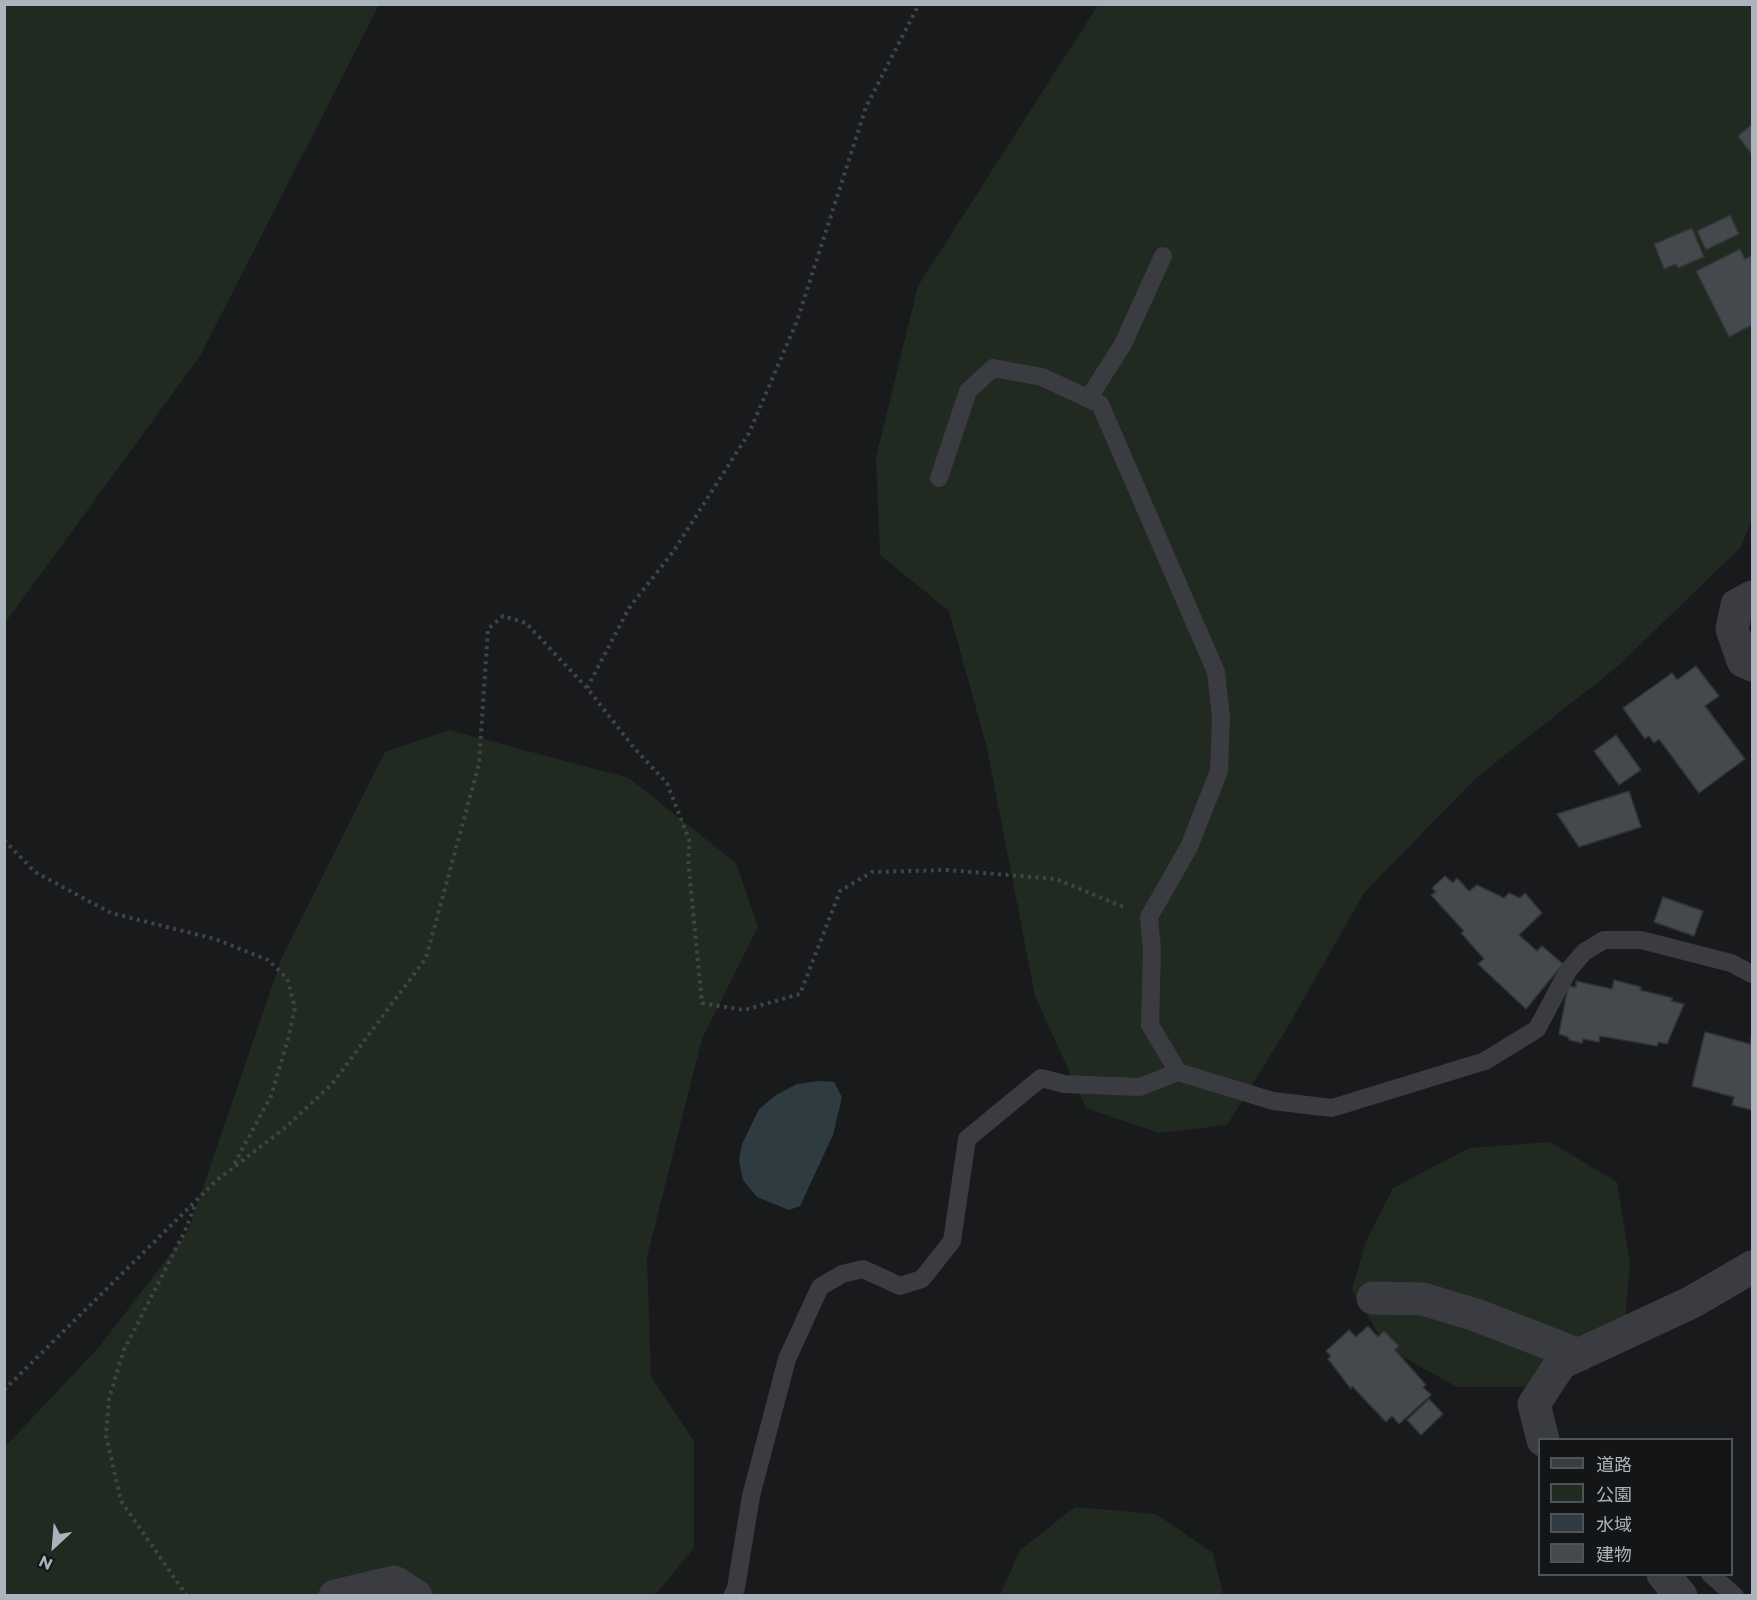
<!DOCTYPE html>
<html>
<head>
<meta charset="utf-8">
<style>
	body { margin:0 }
	#map { position:relative; width:1757px; height:1600px; overflow:hidden; background:#191a1c; font-family:Montserrat,"Noto Sans JP",sans-serif }
	canvas { display:block }
	.frame { position:absolute; inset:0; border:6px solid #abb3bc; pointer-events:none }
	.legend { position:absolute; left:1538px; top:1438px; width:195px; height:138px; box-sizing:border-box; background:#141517; border:2px solid #505459; margin:0; padding:8px 10px; list-style:none; font-size:18px; color:#abb3bc }
	.legend li { display:flex; align-items:center; gap:12px; height:30px }
	.legend b { width:30px; border:2px solid #505459 }
	.north { position:absolute; left:24px; top:1516px; width:60px; height:60px; -webkit-text-stroke:4px #141517; paint-order:stroke; rotate:206deg; font-size:16px; font-weight:700; line-height:24px; text-align:center; color:#abb3bc }
	.north::after { content:''; display:block; margin:auto; width:21px; height:27px; background:#abb3bc; clip-path:polygon(50% 0,100% 100%,50% 72%,0 100%) }
</style>
</head>
<body>
<div id="map">
<canvas width="1757" height="1600"></canvas>
<div class="frame"></div>
<ul class="legend">
<li><b style="height:8px;background:#3a3c41"></b>道路</li>
<li><b style="height:16px;background:#212a21"></b>公園</li>
<li><b style="height:16px;background:#2e3c41"></b>水域</li>
<li><b style="height:16px;background:#45484c"></b>建物</li>
</ul>
<div class="north">N</div>
</div>
<script>
const g = document.querySelector('canvas').getContext('2d');
g.lineJoin = 'round';
function paint(path, color) {
  g.fillStyle = color;
  g.fill(path, 'evenodd');
}
function poly(rows) {
  const path = new Path2D();
  for (const r of rows) {
    path.moveTo(r[0], r[1]);
    for (let i = 2; i < r.length; i += 2) path.lineTo(r[i], r[i + 1]);
  }
  return path;
}
function trace(path, color, width, dash) {
  g.strokeStyle = color;
  g.lineWidth = width;
  g.lineCap = dash ? 'butt' : 'round';
  g.setLineDash(dash || []);
  g.stroke(path);
}
const green = poly([
	[5,4,379,5,200,356,5,623],
	[1098,5,1752,5,1752,519,1741,547,1617,667,1476,778,1364,893,1283,1035,1227,1125,1159,1133,1086,1108,1035,996,987,748,949,611,880,555,876,457,918,286],
	[449,730,629,778,736,863,758,927,702,1039,647,1257,651,1377,694,1441,694,1548,655,1595,5,1595,4,1448,99,1347,188,1231,282,957,385,752],
	[1550,1142,1617,1182,1630,1263,1625,1320,1587,1368,1524,1387,1457,1387,1387,1348,1352,1290,1366,1241,1393,1188,1469,1148],
	[1075,1507,1156,1514,1213,1553,1223,1595,1000,1595,1020,1550]
]);
const water = poly([
	[819,1081,834,1082,842,1097,833,1135,800,1206,789,1210,757,1197,743,1180,739,1160,742,1144,759,1109,776,1095,797,1084]
]);
const building = poly([
	[1752,124,1752,155,1738,136,1752,124],
	[1730,215,1739,234,1706,250,1697,231,1730,215],
	[1692,228,1704,257,1678,268,1676,264,1664,269,1654,244,1692,228],
	[1740,249,1745,259,1752,255,1752,325,1729,337,1696,271,1740,249],
	[1696,666,1719,696,1705,706,1745,759,1699,793,1659,739,1654,743,1649,736,1645,739,1623,708,1672,673,1677,680,1696,666],
	[1616,735,1641,770,1619,785,1594,751,1616,735],
	[1629,791,1641,827,1579,847,1557,814,1629,791],
	[1445,876,1453,883,1457,878,1469,891,1477,885,1504,898,1509,893,1520,898,1525,893,1542,913,1519,935,1537,951,1542,946,1563,964,1526,1009,1478,964,1484,959,1461,933,1464,931,1431,895,1436,892,1432,888,1445,876],
	[1663,897,1703,911,1694,936,1654,922,1663,897],
	[1614,980,1641,987,1640,990,1673,998,1671,1001,1684,1004,1667,1044,1659,1042,1657,1046,1600,1036,1599,1042,1583,1039,1582,1043,1569,1040,1568,1037,1559,1034,1568,986,1576,987,1576,981,1612,989,1614,980],
	[1705,1032,1750,1044,1752,1034,1752,1110,1732,1105,1734,1097,1692,1086,1705,1032],
	[1368,1326,1378,1337,1384,1331,1399,1346,1395,1350,1426,1385,1423,1387,1431,1395,1399,1424,1392,1416,1386,1422,1352,1386,1351,1389,1328,1359,1331,1356,1326,1351,1349,1330,1356,1337,1368,1326],
	[1429,1399,1443,1414,1421,1435,1407,1420,1429,1399]
]);
const path = poly([
	[587,688,629,608,673,552,749,433,797,321,866,107,919,4],
	[4,840,35,872,111,913,215,939,268,960,287,978,295,1008,288,1039,271,1096,233,1166],
	[4,1390,217,1180,286,1127,332,1084,426,958,479,764,488,629,503,616,526,623,587,688,635,749,667,783,690,842,688,859,702,1003,744,1010,800,994,840,891,872,872,948,870,1056,879,1126,908],
	[187,1596,121,1501,106,1436,109,1398,124,1350,184,1233,196,1203]
]);
const lane = poly([
	[1088,399,1123,344,1163,256],
	[939,478,968,391,993,368,1042,377,1100,404,1216,672,1221,717,1219,771,1189,847,1149,917,1152,949,1150,1025,1178,1072],
	[1710,1574,1735,1596],
	[732,1596,736,1588,751,1496,787,1359,820,1287,842,1274,863,1269,900,1286,922,1279,952,1241,967,1139,1041,1078,1064,1084,1140,1087,1178,1072,1273,1101,1332,1108,1485,1061,1537,1029,1568,971,1584,952,1604,940,1641,940,1731,963,1752,974]
]);
const street = poly([
	[1752,597,1737,605,1732,629,1743,661,1752,665],
	[1373,1298,1423,1299,1476,1315,1579,1355],
	[1543,1440,1534,1404,1561,1363,1692,1302,1752,1267],
	[1663,1574,1681,1596],
	[335,1596,394,1582,416,1596]
]);
paint(green, '#212a21');
paint(water, '#2e3c41');
paint(building, '#45484c');
trace(building, '#333438', 1.5);
trace(path, '#404448', 4, [3, 4.5]);
trace(lane, '#3a3c41', 18);
trace(street, '#3a3c41', 33);
</script>
</body>
</html>
